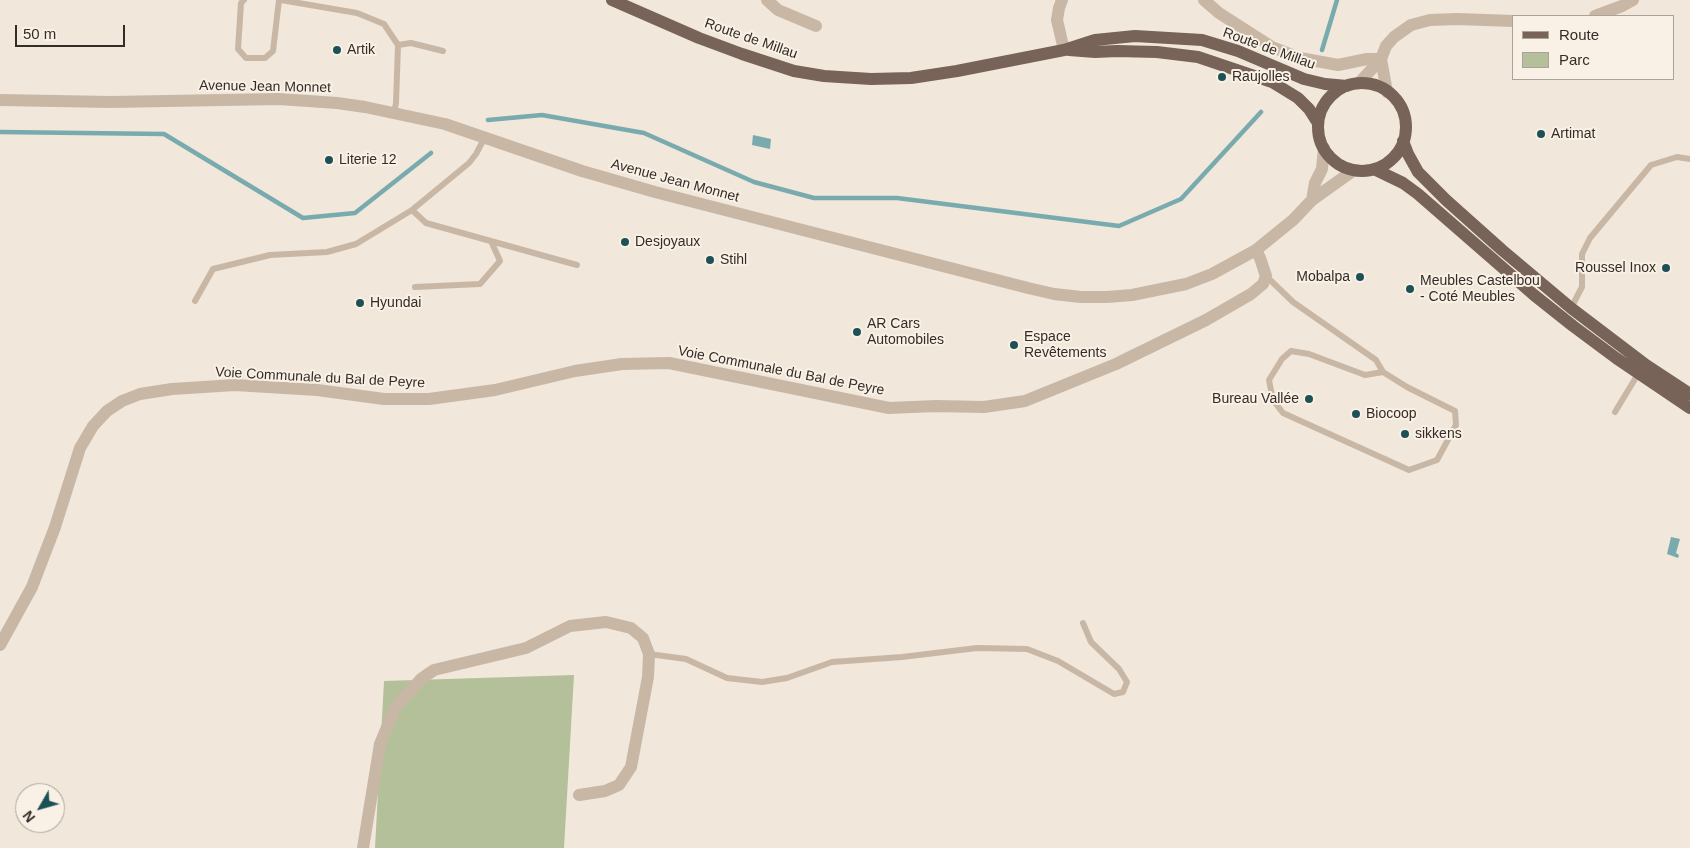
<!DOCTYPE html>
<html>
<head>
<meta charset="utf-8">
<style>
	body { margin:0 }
	#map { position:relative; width:1690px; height:848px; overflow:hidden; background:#f1e7da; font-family:Arial,sans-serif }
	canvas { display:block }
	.legend { position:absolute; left:1512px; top:15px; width:162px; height:65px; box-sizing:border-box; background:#f9f1e6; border:1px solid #aba29a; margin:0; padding:6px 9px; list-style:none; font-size:15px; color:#352c27 }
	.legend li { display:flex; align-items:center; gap:10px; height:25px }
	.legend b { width:25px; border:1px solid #aba29a }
	.north { position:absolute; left:15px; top:783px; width:50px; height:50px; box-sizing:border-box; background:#f9f1e6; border:1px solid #aba29a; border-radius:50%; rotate:232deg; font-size:14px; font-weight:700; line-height:20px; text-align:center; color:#352c27 }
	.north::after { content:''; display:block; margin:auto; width:18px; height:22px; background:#1d5156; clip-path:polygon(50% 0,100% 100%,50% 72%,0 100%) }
	.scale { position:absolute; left:15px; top:25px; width:110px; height:22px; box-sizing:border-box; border:2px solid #352c27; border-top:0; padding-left:6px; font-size:15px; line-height:18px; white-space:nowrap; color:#352c27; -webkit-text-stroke:4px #f9f1e6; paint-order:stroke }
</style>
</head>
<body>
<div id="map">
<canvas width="1690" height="848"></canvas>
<ul class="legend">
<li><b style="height:6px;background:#776358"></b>Route</li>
<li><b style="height:14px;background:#b3c09a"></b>Parc</li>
</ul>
<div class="north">N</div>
<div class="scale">50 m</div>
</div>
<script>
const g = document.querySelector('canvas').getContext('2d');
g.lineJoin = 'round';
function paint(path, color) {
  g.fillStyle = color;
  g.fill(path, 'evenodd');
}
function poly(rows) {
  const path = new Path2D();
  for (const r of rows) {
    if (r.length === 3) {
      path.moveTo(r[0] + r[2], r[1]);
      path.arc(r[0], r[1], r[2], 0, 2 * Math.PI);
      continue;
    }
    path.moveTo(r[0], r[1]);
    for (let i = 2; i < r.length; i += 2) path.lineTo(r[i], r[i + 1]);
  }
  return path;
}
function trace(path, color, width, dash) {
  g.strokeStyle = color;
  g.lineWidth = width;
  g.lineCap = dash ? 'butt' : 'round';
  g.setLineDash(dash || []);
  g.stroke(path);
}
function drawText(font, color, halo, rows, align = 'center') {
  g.font = font + ' Arial,sans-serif';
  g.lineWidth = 4;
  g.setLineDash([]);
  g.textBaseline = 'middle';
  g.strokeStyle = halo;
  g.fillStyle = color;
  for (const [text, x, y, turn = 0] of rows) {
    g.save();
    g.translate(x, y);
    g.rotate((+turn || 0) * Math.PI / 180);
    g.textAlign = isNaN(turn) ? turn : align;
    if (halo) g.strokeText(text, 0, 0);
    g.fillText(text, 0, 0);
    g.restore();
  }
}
const green = poly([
	[574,675,564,848,375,848,384,681]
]);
const water = poly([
	[753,135,771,139,770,149,752,145],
	[1671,537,1680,539,1676,553,1679,555,1678,558,1667,554]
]);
const stream = poly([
	[1322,50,1337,0],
	[488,120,542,115,644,133,754,182,814,198,897,198,1119,226,1181,199,1261,112],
	[0,132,164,134,303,218,355,213,431,153]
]);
const lane = poly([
	[244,0,241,3,238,49,246,58,265,58,273,51,279,0],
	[281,0,357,13,384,24,398,45,396,103,394,113],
	[398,45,411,43,443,51],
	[412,210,426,223,577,265],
	[1266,276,1293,302,1376,360,1383,372,1407,387,1455,411,1456,425,1437,460,1409,470,1283,413,1273,400,1269,380,1282,359,1291,351,1309,354,1365,375,1383,372],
	[415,287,480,284,500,261,491,241],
	[195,301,213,269,270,255,327,252,356,244,412,210,469,163,476,154,485,137],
	[1571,308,1582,287,1582,254,1590,238,1651,165,1677,157,1690,159],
	[1615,412,1638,374],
	[649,654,686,659,727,678,762,682,787,678,832,662,902,657,977,648,1027,649,1058,661,1114,694,1123,692,1127,682,1119,669,1091,642,1083,623]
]);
const street = poly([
	[767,0,778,10,816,26],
	[1062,0,1059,8,1057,20,1064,50],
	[1204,0,1219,13,1272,47,1300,58,1338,65,1367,59,1381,59],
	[1595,16,1622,6,1633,0],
	[1381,59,1387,92],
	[1359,83,1381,59,1386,46,1394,37,1411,25,1430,20,1457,19,1514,21],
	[0,100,111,102,279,99,337,103,365,107,445,124,582,171,655,192,1028,288,1054,294,1081,297,1107,297,1132,295,1186,284,1212,274,1256,250,1293,220,1312,200,1354,170],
	[1312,200,1315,183,1322,169,1324,148],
	[0,645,32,587,55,527,80,448,93,426,107,411,122,401,140,394,172,389,235,385,317,390,384,399,429,399,495,390,575,371,622,364,669,363,889,408,936,406,984,407,1025,401,1116,364,1206,320,1251,294,1263,284,1266,276,1260,258,1256,250],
	[363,848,380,744,395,708,421,679,434,670,526,648,570,626,606,622,631,628,643,638,649,654,648,677,631,767,619,785,605,791,579,795]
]);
const primary = poly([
	[612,0,699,38,742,54,794,71,824,76,871,79,911,78,957,71,1064,50,1095,40,1135,36,1202,40,1238,51,1304,79,1325,84,1347,86],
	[1069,50,1095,52,1117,51,1157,52,1198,57,1272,82,1298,98,1309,109,1318,123],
	[1362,127,44],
	[1403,141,1408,154,1418,172,1446,200,1502,250,1571,308,1646,365,1690,394],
	[1374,169,1403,183,1418,194,1534,295,1573,326,1616,358,1690,408]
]);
const markers = [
	[337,50,5,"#1d5156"],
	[1222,77,5,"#1d5156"],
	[1541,134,5,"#1d5156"],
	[329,160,5,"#1d5156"],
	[625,242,5,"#1d5156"],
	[710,260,5,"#1d5156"],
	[1666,268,5,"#1d5156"],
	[1360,277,5,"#1d5156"],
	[1410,289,5,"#1d5156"],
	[360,303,5,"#1d5156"],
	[857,332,5,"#1d5156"],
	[1014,345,5,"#1d5156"],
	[1309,399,5,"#1d5156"],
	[1356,414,5,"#1d5156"],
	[1405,434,5,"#1d5156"]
];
const streetNames = [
	["Route de Millau",751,39,19],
	["Route de Millau",1269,49,20],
	["Avenue Jean Monnet",265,87,1],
	["Avenue Jean Monnet",675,181,15],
	["Voie Communale du Bal de Peyre",781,371,11],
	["Voie Communale du Bal de Peyre",320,378,3]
];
const poiNames = [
	["Artik",347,50],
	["Raujolles",1232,77],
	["Artimat",1551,134],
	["Literie 12",339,160],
	["Desjoyaux",635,242],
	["Stihl",720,260],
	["Roussel Inox",1656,268,"right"],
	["Mobalpa",1350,277,"right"],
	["Meubles Castelbou",1420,281],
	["- Coté Meubles",1420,297],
	["Hyundai",370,303],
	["AR Cars",867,324],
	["Automobiles",867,340],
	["Espace",1024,337],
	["Revêtements",1024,353],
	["Bureau Vallée",1299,399,"right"],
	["Biocoop",1366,414],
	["sikkens",1415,434]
];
paint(green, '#b3c09a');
paint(water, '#79abae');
trace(stream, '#79abae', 4.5);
trace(lane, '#c9b7a6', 6);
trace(street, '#c9b7a6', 12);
trace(primary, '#776358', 12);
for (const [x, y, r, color] of markers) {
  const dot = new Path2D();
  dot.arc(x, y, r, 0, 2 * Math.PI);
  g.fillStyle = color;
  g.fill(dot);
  trace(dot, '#f9f1e6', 2);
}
drawText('14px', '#352c27', '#f9f1e6', streetNames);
drawText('14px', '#352c27', '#f9f1e6', poiNames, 'left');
</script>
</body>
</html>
